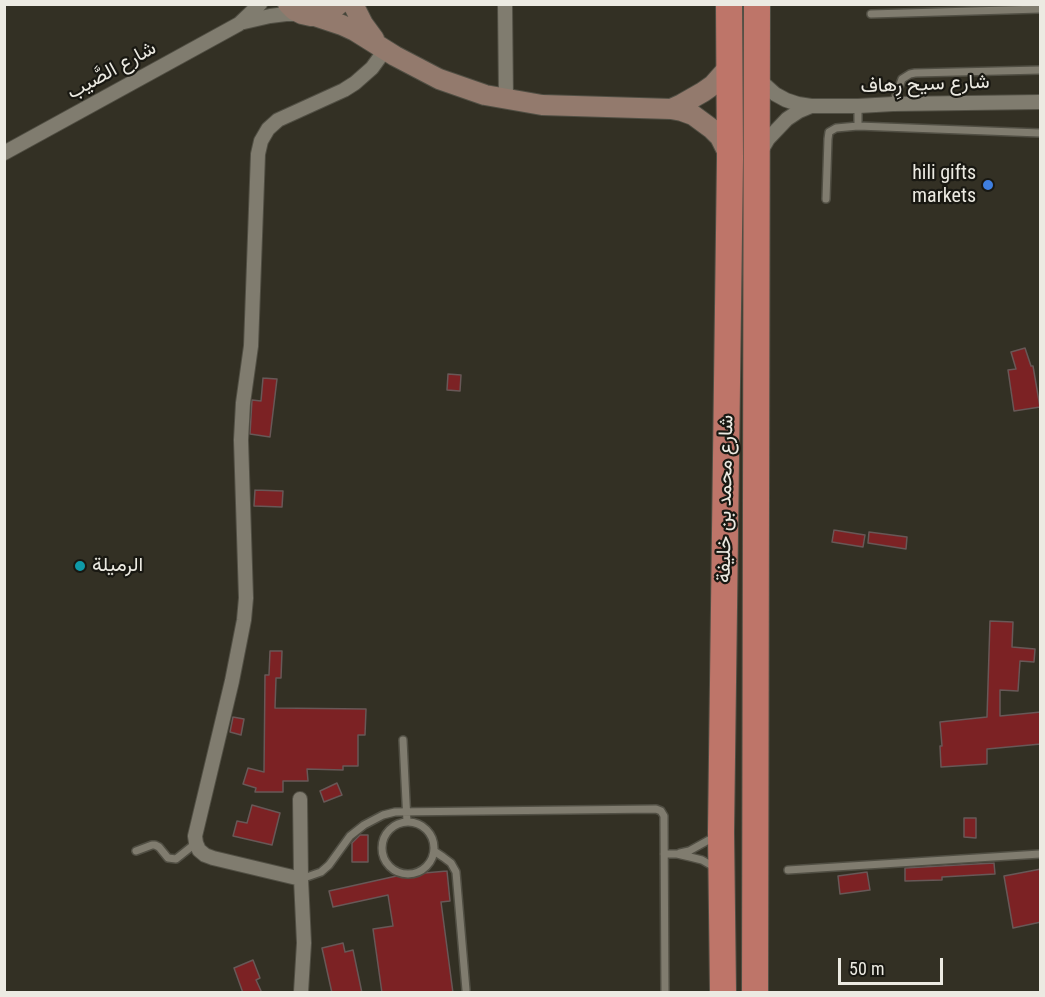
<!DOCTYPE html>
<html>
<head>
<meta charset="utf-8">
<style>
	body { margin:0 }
	#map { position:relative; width:1045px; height:997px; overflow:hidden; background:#333024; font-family:"Roboto Condensed",sans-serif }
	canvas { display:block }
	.frame { position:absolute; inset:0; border:6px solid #eceae2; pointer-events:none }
	.scale { position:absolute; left:838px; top:958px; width:105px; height:27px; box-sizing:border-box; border:3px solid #eceae2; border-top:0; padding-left:8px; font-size:18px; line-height:21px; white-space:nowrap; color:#eceae2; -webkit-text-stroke:4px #191812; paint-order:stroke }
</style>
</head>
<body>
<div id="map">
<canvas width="1045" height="997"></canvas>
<div class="frame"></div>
<div class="scale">50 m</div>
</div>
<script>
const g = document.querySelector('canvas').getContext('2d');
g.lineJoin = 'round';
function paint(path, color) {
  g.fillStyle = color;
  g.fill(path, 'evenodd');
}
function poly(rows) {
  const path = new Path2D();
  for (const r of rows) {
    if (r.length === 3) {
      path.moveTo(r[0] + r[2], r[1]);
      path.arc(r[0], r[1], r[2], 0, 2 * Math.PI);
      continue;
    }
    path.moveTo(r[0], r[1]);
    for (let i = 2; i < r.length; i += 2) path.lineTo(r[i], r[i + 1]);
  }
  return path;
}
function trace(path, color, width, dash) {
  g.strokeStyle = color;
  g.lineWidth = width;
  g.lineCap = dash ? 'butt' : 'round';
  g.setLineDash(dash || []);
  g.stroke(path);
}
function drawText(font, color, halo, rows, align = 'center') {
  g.font = font + ' "Roboto Condensed",Vazirmatn,sans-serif';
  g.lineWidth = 4.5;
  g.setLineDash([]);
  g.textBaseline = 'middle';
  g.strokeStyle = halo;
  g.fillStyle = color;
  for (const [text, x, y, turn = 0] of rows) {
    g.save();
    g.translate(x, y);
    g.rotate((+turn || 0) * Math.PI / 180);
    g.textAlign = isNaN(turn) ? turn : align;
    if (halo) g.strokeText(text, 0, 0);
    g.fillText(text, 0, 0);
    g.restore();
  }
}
const building = poly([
	[1025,348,1031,366,1033,366,1040,407,1014,411,1008,370,1016,369,1011,352,1025,348],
	[448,374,461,375,460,391,447,390,448,374],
	[263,378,277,379,270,437,250,434,252,400,261,401,263,378],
	[255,490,283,491,282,507,254,506,255,490],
	[834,530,865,535,863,547,832,542,834,530],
	[869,532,907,537,906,549,868,543,869,532],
	[990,621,1013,622,1012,647,1035,649,1034,662,1020,661,1018,691,1000,690,1000,716,1041,712,1041,744,987,749,987,764,941,767,940,746,942,746,940,722,987,717,990,621],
	[270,651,282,651,281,678,276,678,275,708,366,709,365,735,358,735,358,766,343,766,343,770,307,769,308,781,283,781,283,792,255,792,256,788,243,784,248,768,264,772,265,675,269,675,270,651],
	[233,717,244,719,241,735,230,732,233,717],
	[337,783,342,795,324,802,320,791,337,783],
	[252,805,280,813,272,845,233,836,237,821,247,823,252,805],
	[964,818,976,818,976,838,964,837,964,818],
	[360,835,368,835,368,862,352,862,352,843,360,835],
	[994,863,995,874,942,877,942,880,905,881,905,868,994,863],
	[1041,869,1041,922,1013,928,1004,876,1041,869],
	[447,871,450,901,441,902,453,993,382,993,373,929,393,926,388,895,333,907,329,891,401,875,447,871],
	[867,872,870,890,840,894,838,876,867,872],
	[343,943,345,952,353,950,362,993,332,993,322,948,343,943],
	[253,960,260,978,256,980,262,993,243,993,234,968,253,960]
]);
const lane = poly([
	[871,14,1040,9],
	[893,104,902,79,910,74,915,73,1040,70],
	[858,106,858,126],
	[826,199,828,139,829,132,836,128,858,126,1040,133],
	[403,740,407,822],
	[408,848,26],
	[136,851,152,845,155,845,159,847,168,858,176,859,196,843],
	[434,851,443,857,451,863,456,872,466,990],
	[680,853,689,851,716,836],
	[664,854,677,854,690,857,702,860,716,868],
	[788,870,1040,854],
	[301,879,321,872,329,865,350,836,364,825,383,815,395,812,656,809,661,811,664,816,664,821,665,992]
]);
const street = poly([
	[505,4,506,99],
	[244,22,270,16,286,14,301,14],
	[759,77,765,85,775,94,786,100,798,104,811,106,858,106,893,104,1040,102],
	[761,151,768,139,787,119,799,111,811,106],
	[4,153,239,24,260,4],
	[300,799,301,879,304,943,301,992],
	[301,879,213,858,205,855,199,850,196,843,195,836,232,681,244,620,246,598,241,440,243,403,251,346,258,154,261,141,268,129,278,120,344,90,355,83,372,68,385,50]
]);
const secondary = poly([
	[288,4,294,10,302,14,311,16,323,15,330,12,339,4],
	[353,4,363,24,374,39],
	[315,16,342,25,355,31,395,56,439,79,485,95,542,105,671,109,682,111,693,115,712,129,720,137,729,155],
	[671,109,682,104,703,92,713,85,729,67]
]);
const highway = poly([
	[723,992,721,832,730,158,729,4],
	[755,992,757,4]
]);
const markers = [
	[988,185,6,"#3f7fe0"],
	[80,566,6,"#0f9aa8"]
];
const streetNames = [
	["شارع الصَّيب",112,71,-29],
	["شارع سيح رِهاف",925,85,-2],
	["شارع محمد بن خليفة",726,499,-89]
];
const poiNames = [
	["hili gifts",976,174],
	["markets",976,197],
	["الرميلة",92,566,"left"]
];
paint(building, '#7c2224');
trace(building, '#685857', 1.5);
trace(lane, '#514f44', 10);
trace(street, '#514f44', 16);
trace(secondary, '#514f44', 22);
trace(highway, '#514f44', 28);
trace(lane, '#807c6f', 7);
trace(street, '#807c6f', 14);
trace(secondary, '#937a6d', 20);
trace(highway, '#be7569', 26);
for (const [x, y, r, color] of markers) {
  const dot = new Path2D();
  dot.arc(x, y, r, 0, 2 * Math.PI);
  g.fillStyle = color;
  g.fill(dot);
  trace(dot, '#191812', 2);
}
drawText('20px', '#eceae2', '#191812', streetNames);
drawText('20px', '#eceae2', '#191812', poiNames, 'right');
</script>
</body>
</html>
